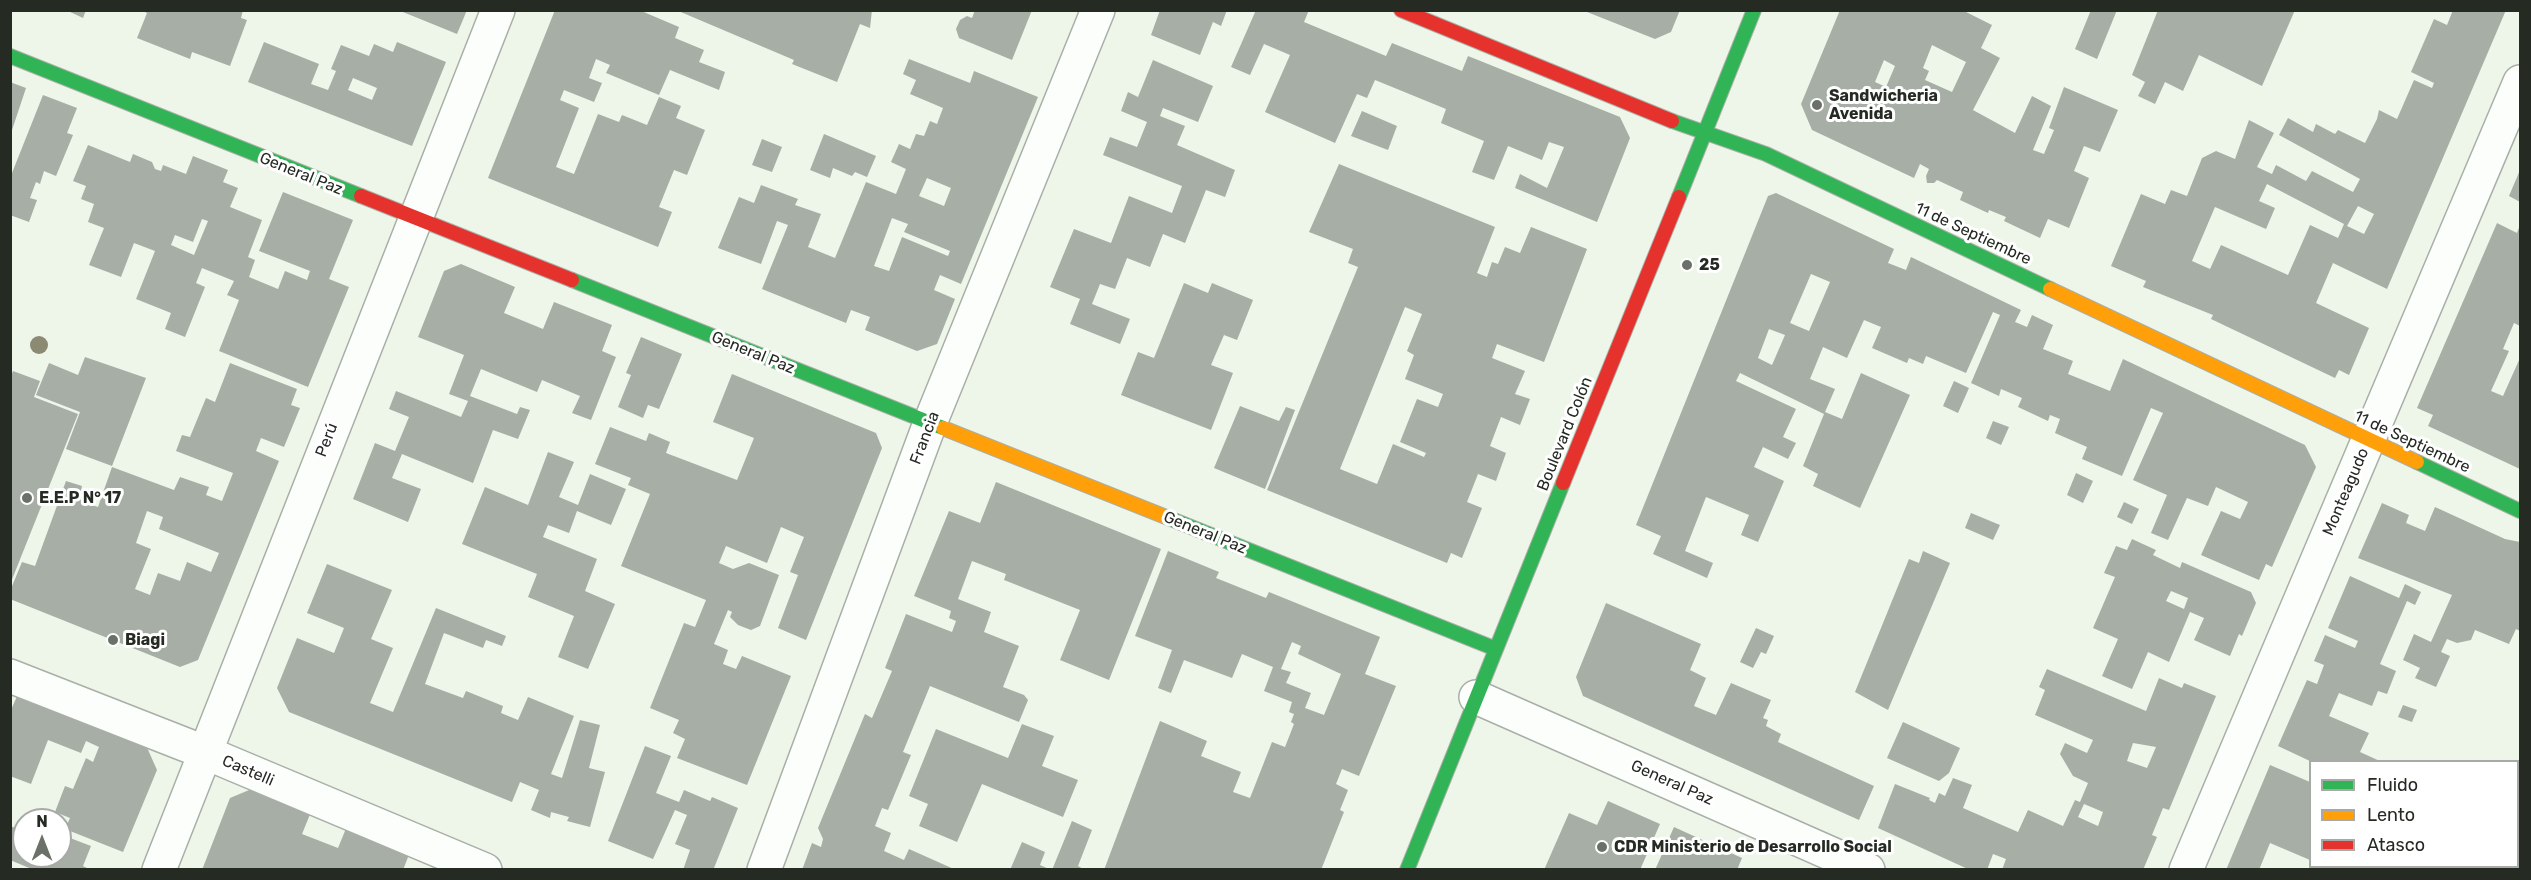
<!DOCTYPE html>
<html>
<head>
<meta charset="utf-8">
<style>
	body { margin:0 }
	#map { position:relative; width:2531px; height:880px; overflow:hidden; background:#eef6ea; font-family:Rubik,sans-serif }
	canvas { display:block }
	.frame { position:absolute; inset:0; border:12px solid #252a23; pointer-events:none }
	.legend { position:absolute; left:2309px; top:760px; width:210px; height:108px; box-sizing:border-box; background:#fff; border:2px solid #a8aaa7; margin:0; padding:8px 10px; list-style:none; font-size:18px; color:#252a23 }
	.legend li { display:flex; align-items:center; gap:12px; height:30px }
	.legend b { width:30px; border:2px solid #a8aaa7 }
	.north { position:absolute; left:12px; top:808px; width:60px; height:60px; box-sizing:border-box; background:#fff; border:2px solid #a8aaa7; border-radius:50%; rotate:0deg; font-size:16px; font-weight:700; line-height:24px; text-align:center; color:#252a23 }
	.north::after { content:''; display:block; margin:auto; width:21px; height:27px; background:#6b7169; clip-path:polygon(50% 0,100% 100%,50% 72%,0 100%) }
</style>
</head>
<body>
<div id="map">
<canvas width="2531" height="880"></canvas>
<div class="frame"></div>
<ul class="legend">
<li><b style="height:8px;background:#30b455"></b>Fluido</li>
<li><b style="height:8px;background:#ff9f0a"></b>Lento</li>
<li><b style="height:8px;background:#e5322d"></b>Atasco</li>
</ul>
<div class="north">N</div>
</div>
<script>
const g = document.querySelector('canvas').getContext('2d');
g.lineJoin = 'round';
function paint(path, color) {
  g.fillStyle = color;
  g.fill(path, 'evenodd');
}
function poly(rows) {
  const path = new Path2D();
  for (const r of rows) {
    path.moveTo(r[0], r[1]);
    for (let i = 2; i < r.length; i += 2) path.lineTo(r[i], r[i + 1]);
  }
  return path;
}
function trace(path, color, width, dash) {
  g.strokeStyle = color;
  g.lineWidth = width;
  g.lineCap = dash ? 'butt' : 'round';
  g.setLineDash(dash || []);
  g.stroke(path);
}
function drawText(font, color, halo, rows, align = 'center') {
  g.font = font + ' Rubik,sans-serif';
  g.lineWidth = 6;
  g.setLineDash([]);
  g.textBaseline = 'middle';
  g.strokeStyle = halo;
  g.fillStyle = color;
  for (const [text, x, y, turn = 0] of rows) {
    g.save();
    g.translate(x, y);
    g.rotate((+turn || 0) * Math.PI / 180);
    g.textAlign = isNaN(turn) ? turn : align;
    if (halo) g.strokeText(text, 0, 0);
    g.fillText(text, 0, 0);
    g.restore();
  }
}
const building = poly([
	[66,10,86,10,83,18],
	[141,10,243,10,241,18,247,20,230,66,192,52,190,59,137,38,147,13],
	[398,10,467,10,457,34],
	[555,10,639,10,679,27,675,38,704,50,699,62,725,72,719,90,670,70,659,95,606,73,610,65,596,59,589,78,602,83,594,102,564,90,560,100,579,108,556,167,574,174,598,114,619,122,622,115,647,125,659,97,681,106,676,118,705,130,687,175,674,170,659,207,672,212,658,247,488,178],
	[676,10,872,10,870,28,860,24,837,82,792,64,794,60],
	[975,10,1032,10,1012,60,959,38,956,29,960,20,967,16,972,18],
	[1160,10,1227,10,1221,26,1213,22,1200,55,1151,35],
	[1256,10,1309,10,1304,22,1386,56,1392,43,1462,71,1468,56,1620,117,1630,138,1597,222,1515,188,1520,174,1547,188,1564,147,1549,142,1542,160,1508,146,1494,180,1472,172,1484,141,1441,123,1446,109,1375,80,1367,98,1357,94,1335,143,1265,112,1290,55,1264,44,1250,75,1231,67],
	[1582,10,1680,10,1671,32,1655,39],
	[1840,10,1962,10,1992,25,1981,48,2000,58,1973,110,2015,133,2032,96,2051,106,2033,150,2044,154,2054,130,2049,128,2064,87,2118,110,2100,152,2084,146,2074,171,2089,178,2069,228,2048,219,2040,238,2004,221,2006,217,1989,210,1988,213,1960,200,1963,192,1937,180,1934,183,1927,183,1926,176,1929,169,1920,164,1914,178,1812,130,1801,104],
	[1932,45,1966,62,1952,92,1925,80,1929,71,1923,68],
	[1884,60,1895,66,1886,87,1875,82],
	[2091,10,2117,10,2097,59,2075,49],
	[2158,10,2295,10,2262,86,2199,55,2183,91,2165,82,2155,104,2138,96,2145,82,2132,75],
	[2453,10,2506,10,2387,289,2333,263,2316,303,2369,328,2349,375,2339,370,2335,378,2211,319,2213,315,2143,287,2146,281,2111,266,2141,194,2165,204,2171,190,2187,196,2202,158,2216,151,2235,159,2249,120,2274,133,2257,167,2272,174,2276,165,2306,181,2312,171,2353,192,2360,179,2279,135,2288,118,2313,132,2316,124,2335,134,2338,130,2365,143,2377,119,2379,110,2397,119,2414,80,2432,88,2434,83,2411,72,2434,19,2447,25],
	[2267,184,2344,224,2338,238,2310,225,2288,275,2221,245,2210,269,2192,261,2215,207,2266,229,2275,208,2259,201],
	[2358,206,2374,214,2364,234,2347,226],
	[264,42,319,64,311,84,328,90,336,71,331,69,341,45,369,56,374,44,393,52,397,42,446,62,412,146,248,82],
	[353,78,377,88,372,100,348,90],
	[909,59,970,83,974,71,1038,97,961,284,940,275,934,290,955,299,937,344,917,351,865,330,870,317,851,310,846,323,762,289,788,225,777,221,761,264,718,248,739,197,754,203,761,185,798,199,795,205,821,214,808,247,835,258,866,182,896,194,906,169,891,162,899,144,910,149,916,134,924,136,930,121,937,124,943,108,910,94,916,80,903,74],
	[927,178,951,188,944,206,919,196],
	[892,218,908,224,904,232,950,251,948,256,902,237,889,271,874,266],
	[1153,60,1213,86,1198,122,1163,108,1160,116,1185,126,1177,145,1235,170,1225,197,1206,190,1185,243,1163,234,1150,267,1127,258,1115,289,1100,284,1092,304,1130,319,1120,344,1070,324,1080,299,1050,287,1074,229,1111,243,1129,196,1172,213,1182,186,1103,155,1110,137,1137,147,1147,122,1121,111,1128,92,1138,97],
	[10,82,26,88,11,133,10,133],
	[43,95,77,108,67,133,73,135,56,176,44,171,40,184,36,182,30,198,37,200,29,222,10,215,10,178],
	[1362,111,1397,126,1388,150,1351,136],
	[824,134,876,156,867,177,855,172,852,176,833,168,830,178,810,170],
	[762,139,782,147,772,172,752,165],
	[88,145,130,162,133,154,152,162,155,169,161,171,163,165,186,174,193,156,228,170,223,182,238,188,230,207,262,220,248,257,255,260,249,277,278,289,285,271,307,280,310,271,259,251,283,192,353,220,329,279,349,287,308,387,219,351,239,300,227,295,234,281,202,268,196,283,205,287,185,337,165,329,171,313,136,299,155,251,134,243,121,277,89,265,104,228,88,222,94,204,81,199,86,186,73,181],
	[202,219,208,221,194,255,171,245,175,235,193,242],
	[1339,164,1495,227,1477,273,1487,277,1492,262,1498,264,1505,247,1520,253,1531,227,1587,249,1544,362,1497,344,1492,358,1525,371,1515,394,1530,399,1520,425,1501,417,1490,446,1506,453,1496,481,1478,474,1467,502,1482,508,1462,558,1451,553,1447,563,1267,490,1358,267,1348,263,1353,249,1309,232],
	[1405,307,1422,314,1407,351,1414,355,1405,379,1443,394,1438,407,1417,399,1400,442,1426,453,1424,457,1393,444,1377,484,1340,469],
	[2520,170,2520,202,2509,196],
	[1776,193,1894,249,1888,263,1906,270,1911,257,2021,310,2015,322,2027,327,2032,315,2053,325,2043,349,2073,361,2068,374,2110,391,2123,359,2305,445,2316,467,2272,567,2266,564,2259,580,2201,555,2221,511,2240,519,2248,502,2216,487,2208,506,2187,498,2168,540,2151,533,2167,495,2133,480,2163,413,2151,408,2122,476,2082,459,2087,447,2055,433,2060,419,2050,415,2048,421,2018,407,2022,398,2001,389,1999,396,1971,383,2000,315,1993,312,1966,373,1926,356,1923,364,1909,358,1907,363,1872,348,1881,327,1864,320,1847,358,1823,347,1810,379,1835,389,1825,412,1842,419,1861,373,1910,395,1860,508,1813,486,1818,474,1803,466,1824,414,1740,373,1736,381,1796,409,1783,437,1796,443,1788,459,1763,447,1754,467,1784,481,1758,542,1741,535,1749,515,1706,497,1685,551,1713,563,1707,578,1653,554,1661,536,1636,525,1768,196],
	[1811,274,1830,282,1809,331,1790,323],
	[1769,329,1785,335,1772,365,1758,358],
	[2497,223,2517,233,2520,225,2520,326,2514,323,2503,349,2509,351,2491,391,2503,396,2520,358,2520,469,2428,426,2433,415,2417,408],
	[461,264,515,287,504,313,543,329,554,302,612,325,602,351,616,357,591,420,572,413,580,396,542,380,537,392,481,369,470,396,517,414,520,407,530,410,518,439,493,430,473,483,402,454,392,478,421,489,408,522,353,499,375,443,395,451,409,417,389,409,396,391,461,417,468,401,449,394,464,355,418,337,444,271],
	[1184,283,1208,293,1212,283,1253,300,1237,340,1224,335,1211,365,1233,373,1211,430,1121,395,1138,352,1154,358],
	[641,337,682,354,659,409,648,405,643,418,618,407,631,375,626,373],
	[85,357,146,378,112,466,66,449,80,412,36,395,49,363,78,375],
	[230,363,297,389,291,405,300,408,284,447,261,438,256,451,279,461,198,660,180,667,10,599,10,591,22,562,35,566,66,481,82,486,81,491,87,493,83,502,98,507,112,467,174,490,180,477,209,487,206,495,222,501,233,473,176,451,182,435,190,437,206,398,215,402],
	[147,511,163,517,159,529,219,553,211,572,187,562,180,581,158,573,150,595,135,589,151,549,136,543],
	[13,371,40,381,34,397,78,414,11,582,10,378],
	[732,374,876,433,882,448,806,640,778,628,798,575,790,572,804,537,781,527,767,563,726,546,719,563,733,569,749,563,779,575,760,626,751,630,738,625,730,617,732,612,728,610,714,644,728,650,723,664,736,669,742,656,791,676,747,785,677,758,685,739,673,733,679,720,650,708,684,623,695,627,706,600,621,566,650,494,628,485,631,478,595,464,610,427,646,441,649,433,670,442,666,453,737,480,754,438,713,422],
	[1954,381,1969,388,1958,413,1943,406],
	[1240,406,1279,421,1286,407,1295,410,1265,489,1214,468],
	[1993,421,2009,427,2001,445,1986,438],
	[548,452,574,462,559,497,578,505,590,474,626,489,611,525,577,511,569,533,548,525,543,537,597,559,585,591,615,604,588,669,558,657,574,616,528,597,537,574,462,544,485,487,528,505],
	[2076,473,2093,481,2083,503,2067,495],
	[996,482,1161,549,1109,680,1060,660,1080,610,1004,580,1006,574,972,561,958,599,991,612,984,632,1019,646,1003,687,1024,695,1028,700,1019,722,930,686,903,752,911,755,888,810,882,808,875,826,891,833,884,851,904,860,909,849,956,870,802,870,812,843,821,847,823,839,818,828,865,714,872,718,892,671,885,668,906,614,952,632,956,621,949,618,951,611,914,596,949,511,980,523],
	[2124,502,2139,509,2132,524,2117,517],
	[2382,503,2409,515,2406,523,2425,531,2435,507,2505,539,2520,542,2520,631,2516,629,2509,644,2475,630,2471,640,2457,643,2447,639,2441,652,2450,656,2436,687,2415,678,2420,668,2403,660,2414,634,2431,642,2452,595,2358,558],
	[1971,513,2000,525,1993,540,1965,528],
	[2132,539,2156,550,2153,555,2180,568,2182,562,2251,592,2256,603,2242,636,2239,634,2230,656,2194,640,2204,618,2190,612,2169,662,2148,652,2132,689,2102,676,2118,639,2093,628,2115,577,2104,573,2116,546,2127,550],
	[2171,591,2188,598,2184,609,2166,601],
	[1168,551,1219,572,1216,578,1266,598,1269,592,1380,637,1365,674,1396,686,1359,776,1342,769,1336,784,1348,790,1340,810,1344,812,1321,870,1104,870,1160,721,1207,741,1201,756,1241,772,1233,792,1250,798,1272,742,1285,747,1294,724,1291,722,1294,714,1289,712,1292,702,1264,691,1273,667,1242,654,1232,678,1184,660,1171,693,1158,688,1172,650,1135,636],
	[1292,642,1301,646,1298,654,1341,674,1324,715,1305,708,1311,693,1286,683,1291,672,1281,669],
	[1923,551,1950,563,1888,710,1855,692,1909,559,1919,563],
	[327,564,392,590,371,639,393,648,370,703,393,712,436,608,506,636,502,646,486,640,483,648,444,633,425,684,463,698,466,691,503,706,501,713,518,720,528,697,574,716,551,774,562,778,580,720,600,725,589,768,605,772,590,827,567,821,569,817,551,812,550,818,531,810,539,790,520,782,512,802,289,712,277,688,297,638,334,653,344,628,307,613],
	[2350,576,2399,598,2405,584,2421,592,2415,605,2407,601,2380,664,2396,671,2387,694,2378,691,2372,706,2339,693,2329,716,2369,733,2360,752,2382,762,2312,762,2278,746,2307,680,2317,684,2324,665,2314,661,2325,635,2355,648,2358,641,2328,628],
	[1606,603,1701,644,1690,670,1706,678,1694,706,1716,715,1731,683,1771,700,1763,718,1768,720,1766,726,1781,734,1778,742,1874,786,1859,820,1583,696,1576,677],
	[1756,628,1774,636,1766,654,1761,652,1753,668,1740,662],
	[2047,669,2146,711,2159,678,2182,688,2184,683,2216,696,2169,810,2163,808,2152,835,2157,837,2143,870,2002,870,2006,859,1993,854,1987,870,1970,870,1878,828,1895,784,1930,798,1929,800,1935,803,1939,793,1945,796,1953,778,1972,785,1963,808,2018,832,2028,810,2063,826,2075,800,2080,802,2088,783,2073,776,2060,754,2065,743,2087,753,2093,740,2035,715,2045,690,2039,687],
	[2133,743,2156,747,2147,768,2127,761],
	[2084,804,2103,812,2098,826,2078,817],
	[19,692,145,743,157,770,123,852,65,829,70,818,55,812,65,786,73,789,86,758,93,762,99,747,86,741,81,753,48,740,31,784,10,776,10,712],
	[2403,705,2417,710,2412,722,2398,717],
	[1903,722,1960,748,1949,773,1939,781,1887,758],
	[1022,724,1054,736,1042,766,1078,780,1063,817,982,784,957,842,919,826,928,804,909,796,936,729,1008,758],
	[645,746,671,756,656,793,679,802,684,790,710,801,712,797,738,808,714,868,683,870,690,850,675,844,687,815,675,810,653,859,608,841],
	[2270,765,2310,782,2310,860,2270,843,2259,870,2226,870],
	[254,788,311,812,302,834,338,848,347,826,410,852,403,870,202,870,230,798],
	[1608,801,1660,824,1640,870,1544,870,1569,813,1597,825],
	[1072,821,1092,830,1078,866,1085,870,1052,870],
	[10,826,24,831,24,856,60,856,60,846,66,848,70,838,91,846,83,866,91,870,34,870,10,860],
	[1674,827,1742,858,1737,870,1655,870],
	[1022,842,1045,852,1040,865,1051,870,1010,870]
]);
const street = poly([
	[10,676,204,752,485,870],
	[1476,697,1868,870],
	[159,870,498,10],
	[764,870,930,423,1098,10],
	[2186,870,2520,82]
]);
const fast = poly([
	[10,56,361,196],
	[1672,121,1766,154,2050,289],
	[1679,197,1754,10],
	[572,280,943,428],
	[2417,462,2520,511],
	[1171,519,1496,649],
	[1407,870,1563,483]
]);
const slow = poly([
	[2050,289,2417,462],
	[943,428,1171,519]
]);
const jam = poly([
	[1401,10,1672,121],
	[361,196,572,280],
	[1563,483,1679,197]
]);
const trees = [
	[39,345]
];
const markers = [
	[1817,105,6,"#6b7169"],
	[1687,265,6,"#6b7169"],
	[27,498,6,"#6b7169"],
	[113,640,6,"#6b7169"],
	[1602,847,6,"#6b7169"]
];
const poiNames = [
	["Sandwicheria",1829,96],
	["Avenida",1829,114],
	["25",1699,265],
	["E.E.P N° 17",39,498],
	["Biagi",125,640],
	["CDR Ministerio de Desarrollo Social",1614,847]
];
const streetNames = [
	["General Paz",301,174,22],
	["11 de Septiembre",1973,234,25],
	["General Paz",753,353,22],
	["Boulevard Colón",1565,434,-68],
	["Francia",925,438,-69],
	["Perú",327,440,-69],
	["11 de Septiembre",2412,442,25],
	["Monteagudo",2346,492,-67],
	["General Paz",1205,533,22],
	["Castelli",248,771,23],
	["General Paz",1672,783,24]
];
paint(building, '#a6aea6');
trace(street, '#a9afa7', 36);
trace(fast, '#a9afa7', 16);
trace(slow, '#a9afa7', 16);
trace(jam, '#a9afa7', 16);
trace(street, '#fcfefc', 33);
trace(fast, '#30b455', 14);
trace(slow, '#ff9f0a', 14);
trace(jam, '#e5322d', 14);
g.fillStyle = '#8d8a74';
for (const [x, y] of trees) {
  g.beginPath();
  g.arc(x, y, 9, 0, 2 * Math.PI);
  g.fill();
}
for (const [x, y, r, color] of markers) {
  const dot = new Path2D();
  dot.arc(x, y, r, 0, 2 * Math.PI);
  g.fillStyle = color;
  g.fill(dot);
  trace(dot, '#fff', 2);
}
drawText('bold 16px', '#252a23', '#fff', poiNames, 'left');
drawText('16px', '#252a23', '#fff', streetNames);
</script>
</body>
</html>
